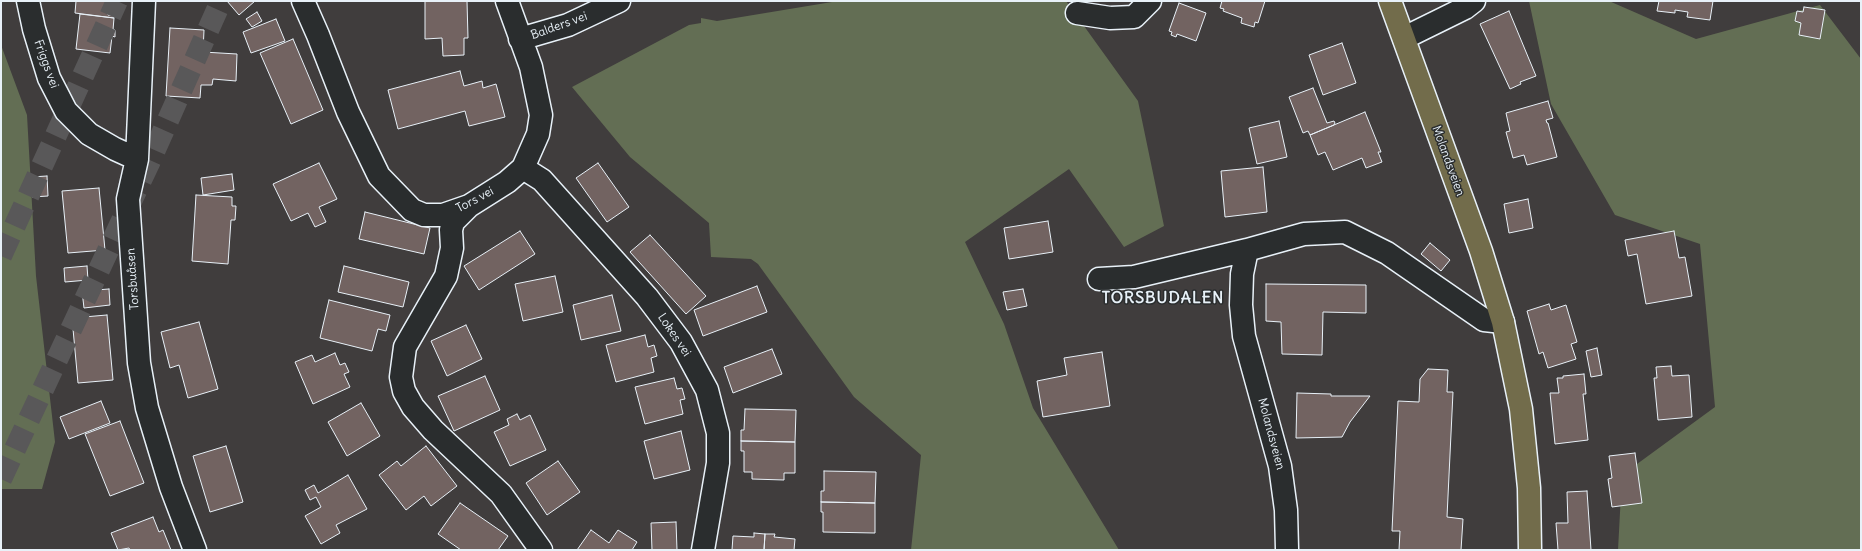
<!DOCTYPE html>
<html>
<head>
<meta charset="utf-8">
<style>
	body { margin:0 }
	#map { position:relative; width:1862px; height:551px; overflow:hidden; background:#403d3d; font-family:Delius,sans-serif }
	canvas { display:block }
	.frame { position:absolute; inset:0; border:2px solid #e8f1f8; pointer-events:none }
</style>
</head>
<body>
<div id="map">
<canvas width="1862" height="551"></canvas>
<div class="frame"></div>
</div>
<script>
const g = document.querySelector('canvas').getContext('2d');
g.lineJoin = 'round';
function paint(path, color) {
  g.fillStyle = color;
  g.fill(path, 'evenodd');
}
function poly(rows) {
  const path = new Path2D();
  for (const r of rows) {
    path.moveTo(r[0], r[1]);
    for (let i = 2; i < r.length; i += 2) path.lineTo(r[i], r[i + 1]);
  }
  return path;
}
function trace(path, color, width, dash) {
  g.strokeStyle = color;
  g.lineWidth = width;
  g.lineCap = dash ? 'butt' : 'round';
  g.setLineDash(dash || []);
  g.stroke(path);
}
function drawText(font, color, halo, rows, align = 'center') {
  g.font = font + ' Delius,sans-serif';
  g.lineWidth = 3;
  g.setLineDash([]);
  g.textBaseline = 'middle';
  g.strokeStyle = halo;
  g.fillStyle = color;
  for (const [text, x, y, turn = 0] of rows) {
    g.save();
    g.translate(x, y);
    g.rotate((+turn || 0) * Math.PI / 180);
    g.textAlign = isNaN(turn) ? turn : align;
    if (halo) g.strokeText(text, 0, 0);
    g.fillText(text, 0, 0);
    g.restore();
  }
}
const green = poly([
	[838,1,1066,1,1138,101,1164,226,1124,247,1069,169,965,242,1004,324,1033,408,1119,550,911,550,921,455,854,397,758,264,751,259,711,257,709,223,630,157,572,87,689,25,701,23,701,18,717,21],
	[1529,1,1609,1,1696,39,1820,5,1861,59,1861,550,1618,550,1622,475,1715,407,1700,244,1615,215,1551,104],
	[1,45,27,115,36,276,55,442,42,489,1,489]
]);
const building = poly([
	[76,1,110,1,108,15,114,16,114,18,75,13,76,1],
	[227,1,255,1,239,15,227,1],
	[425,1,467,1,468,38,464,38,464,55,443,56,442,38,425,39,425,1],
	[1222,1,1265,1,1258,23,1255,22,1254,27,1241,23,1242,18,1223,11,1224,9,1220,8,1222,1],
	[1659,1,1713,1,1710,20,1687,17,1688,12,1675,10,1675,13,1657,11,1659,1],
	[1179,3,1206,13,1196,41,1177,34,1176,37,1171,35,1172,32,1169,31,1179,3],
	[1804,7,1825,10,1820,39,1799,35,1801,23,1795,21,1797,11,1803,12,1804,7],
	[1509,11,1536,76,1520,82,1521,84,1510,89,1480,24,1509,11],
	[257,12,262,21,252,27,246,19,257,12],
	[80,14,114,18,113,30,115,30,115,37,112,36,110,53,76,49,80,14],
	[276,19,285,41,251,53,243,32,276,19],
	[170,28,204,30,203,52,237,54,236,81,213,79,212,85,201,85,200,98,166,96,170,28],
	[293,39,323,110,291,124,260,53,293,39],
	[1342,43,1356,83,1323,95,1309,55,1342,43],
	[460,71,464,86,482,81,483,88,496,84,505,117,469,126,465,111,398,129,388,90,460,71],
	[1313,88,1327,123,1334,121,1335,123,1334,125,1310,135,1308,131,1303,133,1289,97,1313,88],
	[1548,101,1553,118,1546,120,1547,123,1548,123,1557,157,1527,165,1524,155,1513,158,1506,132,1510,131,1506,113,1548,101],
	[1365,112,1381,152,1378,152,1382,162,1366,168,1362,158,1333,170,1325,152,1318,155,1310,135,1365,112],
	[1279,121,1287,157,1257,164,1249,128,1279,121],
	[319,163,337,199,319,207,326,222,315,227,308,213,291,221,273,184,319,163],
	[598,163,629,207,607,222,576,178,598,163],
	[1263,167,1267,212,1225,217,1221,171,1263,167],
	[232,174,234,190,203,195,201,178,232,174],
	[47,176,48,196,32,197,31,177,47,176],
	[99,188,105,250,68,253,62,191,99,188],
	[196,195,232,197,232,206,236,206,235,220,231,220,228,264,192,261,196,195],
	[1528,199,1533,228,1509,233,1504,204,1528,199],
	[365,212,430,228,424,254,359,239,365,212],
	[1048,221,1053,252,1009,259,1004,228,1048,221],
	[520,231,535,254,479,290,464,266,520,231],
	[1674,231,1679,258,1685,257,1692,296,1646,304,1637,254,1628,256,1625,240,1674,231],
	[650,235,706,296,686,314,630,252,650,235],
	[1430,243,1450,260,1441,271,1421,254,1430,243],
	[87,266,88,280,65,282,64,268,87,266],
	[344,266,409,282,403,307,338,292,344,266],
	[555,276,563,312,523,321,515,284,555,276],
	[1266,284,1366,285,1366,313,1323,312,1322,355,1282,354,1281,322,1266,321,1266,284],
	[757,286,767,312,703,336,694,310,757,286],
	[109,289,110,305,84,308,82,291,109,289],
	[1023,289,1027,306,1007,310,1003,292,1023,289],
	[612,295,621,331,581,340,573,305,612,295],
	[329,300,390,315,386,331,378,329,372,351,320,338,329,300],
	[1549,304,1551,310,1566,305,1577,342,1571,344,1576,359,1548,368,1543,352,1539,354,1527,311,1549,304],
	[107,315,113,380,78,383,72,318,107,315],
	[199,322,218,389,188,398,179,365,170,368,161,332,199,322],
	[466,325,482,359,447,376,431,341,466,325],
	[645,335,648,347,654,345,657,356,651,358,654,372,616,382,606,345,645,335],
	[1597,348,1602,375,1591,377,1586,351,1597,348],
	[772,349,782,374,733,393,724,367,772,349],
	[1102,352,1110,406,1043,417,1037,381,1067,375,1064,358,1102,352],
	[335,353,340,365,345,363,349,372,344,374,350,387,313,404,295,362,312,355,315,362,335,353],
	[1671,366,1672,376,1689,375,1692,417,1658,420,1654,378,1657,378,1656,367,1671,366],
	[1428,369,1448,370,1447,392,1453,392,1447,517,1463,519,1461,550,1399,550,1400,531,1392,531,1398,401,1419,402,1420,379,1428,369],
	[1584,374,1586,394,1583,394,1588,440,1555,444,1550,393,1559,393,1557,378,1563,378,1563,376,1584,374],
	[485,376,500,410,454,431,438,396,485,376],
	[674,378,677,389,682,388,685,399,680,400,683,414,645,424,635,387,674,378],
	[1297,393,1331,394,1331,396,1370,396,1350,422,1342,437,1296,438,1297,393],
	[101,401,110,423,69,439,60,417,101,401],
	[361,403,380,436,347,456,328,422,361,403],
	[745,409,796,410,795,442,741,441,741,430,744,430,745,409],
	[517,414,520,420,530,415,546,450,510,466,494,432,509,425,507,419,517,414],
	[120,421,144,483,110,496,85,434,120,421],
	[681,431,690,470,654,479,644,441,681,431],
	[741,441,795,442,795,473,784,473,784,480,752,479,752,472,744,472,744,451,741,451,741,441],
	[226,446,243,502,210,512,193,456,226,446],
	[426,446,457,486,431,506,424,496,406,510,379,475,397,461,401,466,426,446],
	[1635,453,1642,503,1612,507,1608,479,1612,478,1609,456,1635,453],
	[558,461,580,492,547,515,526,483,558,461],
	[824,471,876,472,875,503,821,502,821,491,824,491,824,471],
	[348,475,367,509,336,525,340,533,321,544,305,516,321,507,316,497,310,500,305,490,314,485,318,493,348,475],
	[1587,491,1591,550,1558,550,1556,523,1568,523,1567,492,1587,491],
	[821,502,875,503,875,533,823,532,823,512,821,512,821,502],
	[460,503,508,536,498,550,461,550,438,534,460,503],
	[153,517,159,532,163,530,171,550,130,550,129,548,118,550,111,533,153,517],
	[676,522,677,550,652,550,651,523,676,522],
	[591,530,609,543,618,530,637,542,632,550,577,550,591,530],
	[754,533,765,534,764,550,732,550,733,536,754,537,754,533],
	[765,534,775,534,774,537,795,539,794,550,764,550,765,534]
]);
const trunkTunnel = poly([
	[1,256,117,1]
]);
const motorwayTunnel = poly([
	[1,479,149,163,221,1]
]);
const minor = poly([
	[28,1,34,29,49,78,66,111,89,134,115,149,137,159],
	[144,1,137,159,128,199,139,363,147,408,171,487,195,550],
	[303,1,318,35,348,112,379,176,412,210,424,215,443,215,469,206,507,182,523,168,538,134,541,115,531,67,507,1],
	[1077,13,1110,18,1134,17,1150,1],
	[1404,38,1465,8,1474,1],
	[520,39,568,25,619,1],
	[523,168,542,180,647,297,681,342,707,390,718,433,718,463,703,550],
	[469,206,453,222,451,230,452,248,446,276,405,347,401,377,404,391,413,407,433,430,501,494,541,550],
	[1099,279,1134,277,1247,250],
	[1287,549,1286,510,1280,466,1244,336,1241,305,1242,274,1247,250,1304,234,1345,232,1387,253,1484,320,1503,322]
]);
const primary = poly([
	[1390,1,1481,251,1503,322,1521,409,1529,488,1530,550]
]);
const streetNames = [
	["Balders vei",559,26,-20],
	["Friggs vei",46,64,70],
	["Molandsveien",1448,161,70],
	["Tors vei",475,200,-28],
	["Torsbuåsen",133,279,-94],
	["Lokes vei",674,335,56],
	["Molandsveien",1271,434,75]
];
const districtNames = [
	["TORSBUDALEN",1163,298]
];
paint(green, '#636e54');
paint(building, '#726361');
trace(building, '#e8f1f8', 1);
trace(trunkTunnel, '#595859', 22, [22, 11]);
trace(motorwayTunnel, '#595859', 22, [22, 11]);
trace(minor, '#e8f1f8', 25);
trace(primary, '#e8f1f8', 25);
trace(minor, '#2a2d2e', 22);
trace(primary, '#726c4b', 22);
drawText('12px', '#e8f1f8', '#2a2d2e', streetNames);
g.letterSpacing = '1px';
drawText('bold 16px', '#e8f1f8', '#2a2d2e', districtNames);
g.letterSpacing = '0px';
</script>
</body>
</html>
